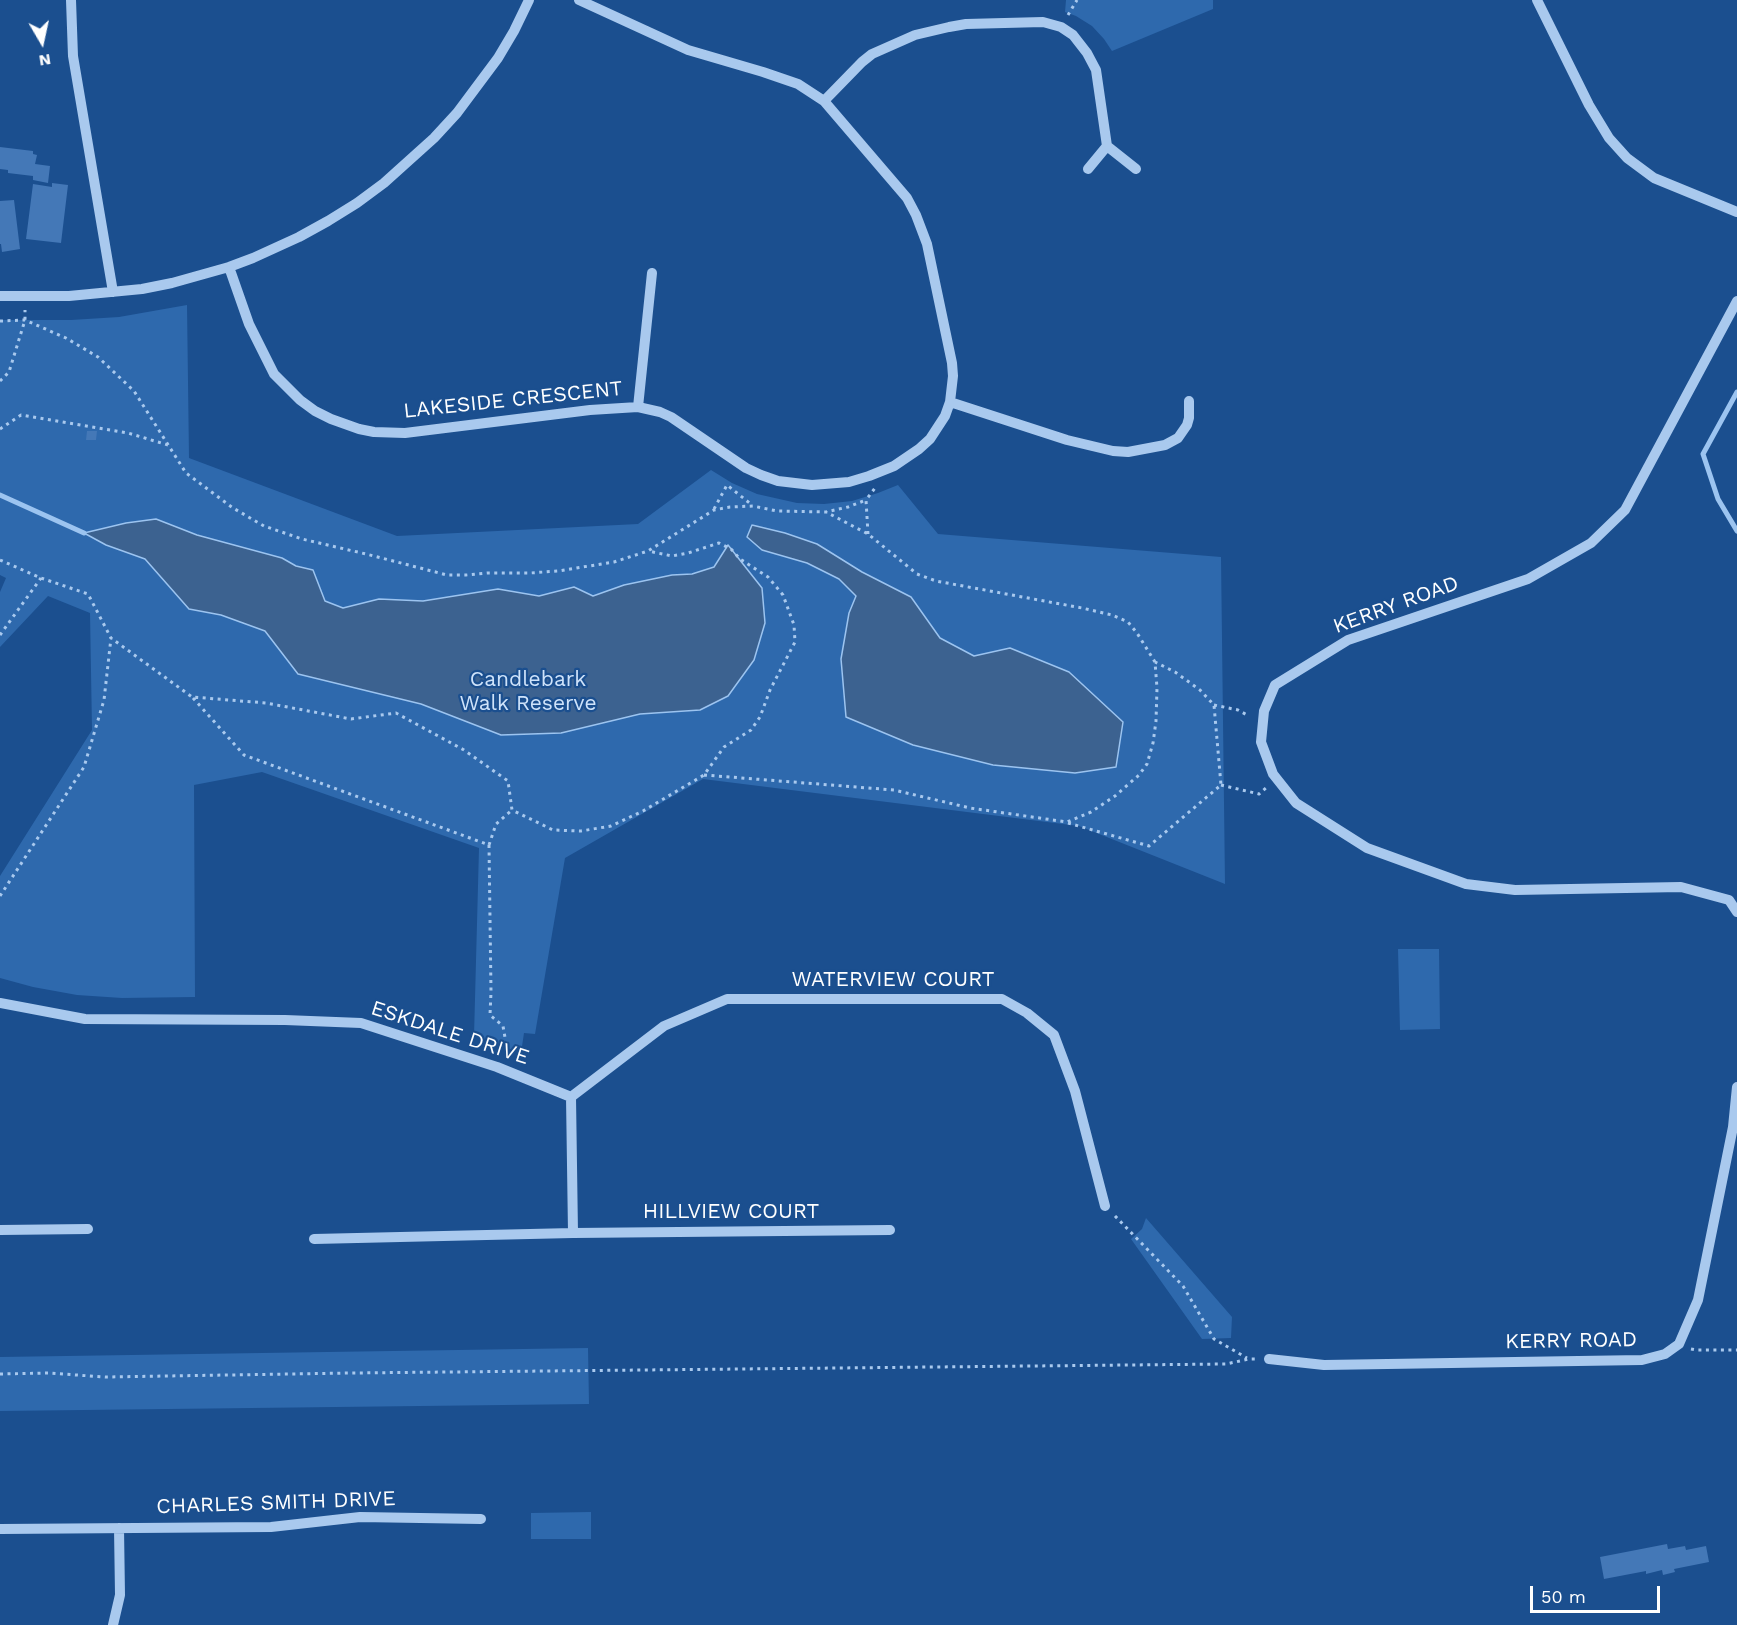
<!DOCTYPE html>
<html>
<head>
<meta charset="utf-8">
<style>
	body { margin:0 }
	#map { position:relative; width:1737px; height:1625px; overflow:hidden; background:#1b4f8f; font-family:"Work Sans",sans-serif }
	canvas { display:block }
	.north { position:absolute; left:12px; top:12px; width:60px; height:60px; -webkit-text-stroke:4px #1b4f8f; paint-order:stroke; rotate:171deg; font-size:16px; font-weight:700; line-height:24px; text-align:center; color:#fff }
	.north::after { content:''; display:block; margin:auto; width:21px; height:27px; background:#fff; clip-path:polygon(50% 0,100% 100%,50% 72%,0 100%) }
	.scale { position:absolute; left:1530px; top:1586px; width:130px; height:27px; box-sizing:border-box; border:3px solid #fff; border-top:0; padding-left:8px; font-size:18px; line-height:21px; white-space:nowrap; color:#fff; -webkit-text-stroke:4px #1b4f8f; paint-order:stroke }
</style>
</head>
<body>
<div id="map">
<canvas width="1737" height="1625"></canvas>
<div class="north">N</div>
<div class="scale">50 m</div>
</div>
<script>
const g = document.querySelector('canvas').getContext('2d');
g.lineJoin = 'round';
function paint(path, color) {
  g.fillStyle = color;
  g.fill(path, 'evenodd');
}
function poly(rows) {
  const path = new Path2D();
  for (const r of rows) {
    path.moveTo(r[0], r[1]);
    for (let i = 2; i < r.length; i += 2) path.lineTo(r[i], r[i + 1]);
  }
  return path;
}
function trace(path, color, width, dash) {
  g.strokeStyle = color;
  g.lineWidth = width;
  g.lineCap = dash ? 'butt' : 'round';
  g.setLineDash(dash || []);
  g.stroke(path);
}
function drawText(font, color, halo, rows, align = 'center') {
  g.font = font + ' "Work Sans",sans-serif';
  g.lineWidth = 4.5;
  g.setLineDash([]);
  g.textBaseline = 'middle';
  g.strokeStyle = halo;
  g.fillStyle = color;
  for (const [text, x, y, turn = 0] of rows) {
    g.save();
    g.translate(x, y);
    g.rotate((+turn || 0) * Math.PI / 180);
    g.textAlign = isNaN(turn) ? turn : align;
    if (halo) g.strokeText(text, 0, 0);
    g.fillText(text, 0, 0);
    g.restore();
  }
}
const green = poly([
	[1066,0,1213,0,1213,9,1112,51,1104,39,1092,26,1076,16,1065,12],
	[187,305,189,458,397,536,638,524,711,470,732,483,757,494,797,503,824,504,852,501,878,493,898,485,938,534,1221,557,1225,884,1079,826,703,779,565,858,535,1034,524,1033,521,1053,474,1036,479,848,262,772,194,785,195,997,122,998,77,995,33,987,0,978,0,876,92,730,90,613,48,596,0,647,0,592,6,578,0,575,0,320,71,320,119,317],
	[1398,949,1439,949,1440,1029,1400,1030],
	[1146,1218,1232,1317,1231,1338,1202,1339,1131,1239,1142,1229],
	[588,1348,589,1404,0,1411,0,1357],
	[591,1512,591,1539,531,1539,531,1513]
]);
const water = poly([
	[156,519,197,535,282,558,296,566,313,570,325,601,343,608,379,599,423,601,498,589,539,596,574,587,593,596,624,585,672,575,692,574,714,567,728,545,762,588,765,623,754,660,728,696,700,710,640,714,561,733,501,735,421,704,298,674,265,631,221,615,189,609,145,559,106,545,84,533,126,523,156,519],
	[752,525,785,533,817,544,862,572,911,597,940,638,974,656,1010,648,1069,672,1123,722,1116,767,1075,773,993,765,913,745,846,717,841,659,849,613,856,596,839,579,807,563,762,550,747,537,752,525]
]);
const stream = poly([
	[1737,392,1703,454,1718,499,1737,531],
	[0,495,84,533]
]);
const building = poly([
	[0,147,33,151,33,154,37,155,35,164,50,166,48,183,33,180,33,176,8,173,8,170,0,169],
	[52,183,68,185,61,243,26,239,33,184,52,187],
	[14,200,20,249,2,252,1,244,0,244,0,201],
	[87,431,97,431,96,440,86,440],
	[1667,1544,1668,1549,1685,1546,1686,1550,1706,1546,1709,1562,1674,1569,1675,1572,1663,1575,1662,1570,1646,1574,1646,1571,1604,1579,1600,1557]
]);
const path = poly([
	[1068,15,1077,0],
	[0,321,25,320,66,338,98,357,134,391,186,473,233,508,264,526,302,539,366,554,447,575,466,575,488,573,530,573,558,571,614,562,648,551,714,510,730,507,753,506,777,511,826,512,848,507,866,500],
	[0,381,9,372,25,320,25,310],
	[0,429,21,415,128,433,168,445],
	[714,509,727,485,752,505],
	[868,534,866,500,875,488],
	[0,560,41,578,88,594,111,638,192,697,266,703,351,719,396,713,464,750,508,781,512,810,553,830,581,831,611,826,643,811,704,775,724,747,751,730,760,717,770,690,795,642,794,625,783,595,768,577,740,559,731,549,719,543,688,553,672,556,648,551],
	[0,635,41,578],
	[193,698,244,755,489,845,496,824,512,810],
	[1214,705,1238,710,1249,716],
	[704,775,894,790,970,808,1067,822,1091,812,1115,796,1139,775,1147,764,1153,743,1156,721,1157,688,1155,662,1137,633,1128,622,1112,615,1082,608,936,581,917,574,868,534,826,512],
	[1221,785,1259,794,1267,787],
	[1068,823,1149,846,1221,785,1214,705,1200,690,1175,672,1155,662],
	[489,845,491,992,490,1015,503,1026,507,1049,504,1055],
	[0,896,84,767,104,700,111,638],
	[1115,1216,1183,1286,1214,1339,1247,1358],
	[1691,1349,1696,1350,1737,1350],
	[0,1374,48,1373,105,1377,351,1373,1226,1364,1249,1359,1257,1359]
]);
const minor = poly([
	[71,0,73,56,113,292],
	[1537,0,1589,105,1609,138,1627,158,1654,178,1737,212],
	[824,101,862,62,872,54,915,35,949,27,966,24,1043,22,1061,27,1073,35,1087,53,1096,70,1107,146],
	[1088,169,1107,146,1136,169],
	[229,267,249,324,274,374,300,400,315,411,331,419,359,429,374,432,405,433,590,410,638,407,660,412,671,417,746,468,761,475,778,481,812,485,849,482,869,476,894,466,919,449,930,439,945,416,950,402,953,376,952,363,927,244,916,215,907,198,824,101,798,84,763,72,688,50,579,0],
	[0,296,69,296,142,289,172,283,229,267,253,258,299,237,328,221,357,203,384,183,434,138,457,113,498,58,514,31,529,0],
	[1737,301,1625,510,1591,543,1528,579,1348,640,1275,685,1264,711,1261,742,1273,774,1296,803,1367,848,1466,884,1515,890,1681,887,1729,900,1737,912],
	[950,402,1067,440,1113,451,1128,452,1165,445,1178,438,1187,425,1189,418,1189,401],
	[638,407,652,273],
	[0,1003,85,1019,285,1020,361,1023,497,1067,571,1097,573,1233],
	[571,1097,664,1026,727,999,1002,999,1027,1013,1054,1035,1075,1091,1105,1206],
	[0,1230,88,1229],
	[314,1239,573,1233,890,1230],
	[1269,1359,1324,1365,1642,1360,1665,1354,1679,1344,1698,1300,1733,1127,1737,1087],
	[0,1529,271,1527,360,1517,481,1519],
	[113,1625,120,1595,119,1528]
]);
const streetNames = [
	["LAKESIDE CRESCENT",513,400,-6],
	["KERRY ROAD",1396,605,-20],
	["WATERVIEW COURT",893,980],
	["ESKDALE DRIVE",450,1033,18],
	["HILLVIEW COURT",731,1212],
	["KERRY ROAD",1571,1341,-1],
	["CHARLES SMITH DRIVE",276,1503,-2]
];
const parkNames = [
	["Candlebark",528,680],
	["Walk Reserve",528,704]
];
paint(green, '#2e69ad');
paint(water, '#3c6290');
trace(water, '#9cc4f0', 1.5);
trace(stream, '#9cc4f0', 5);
paint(building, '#4478b7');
trace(path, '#a9c9ee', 3, [3, 4.5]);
trace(minor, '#a9c9ee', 10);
drawText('21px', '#fff', '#1b4f8f', streetNames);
drawText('21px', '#cfe3fa', '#1b4f8f', parkNames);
</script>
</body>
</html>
